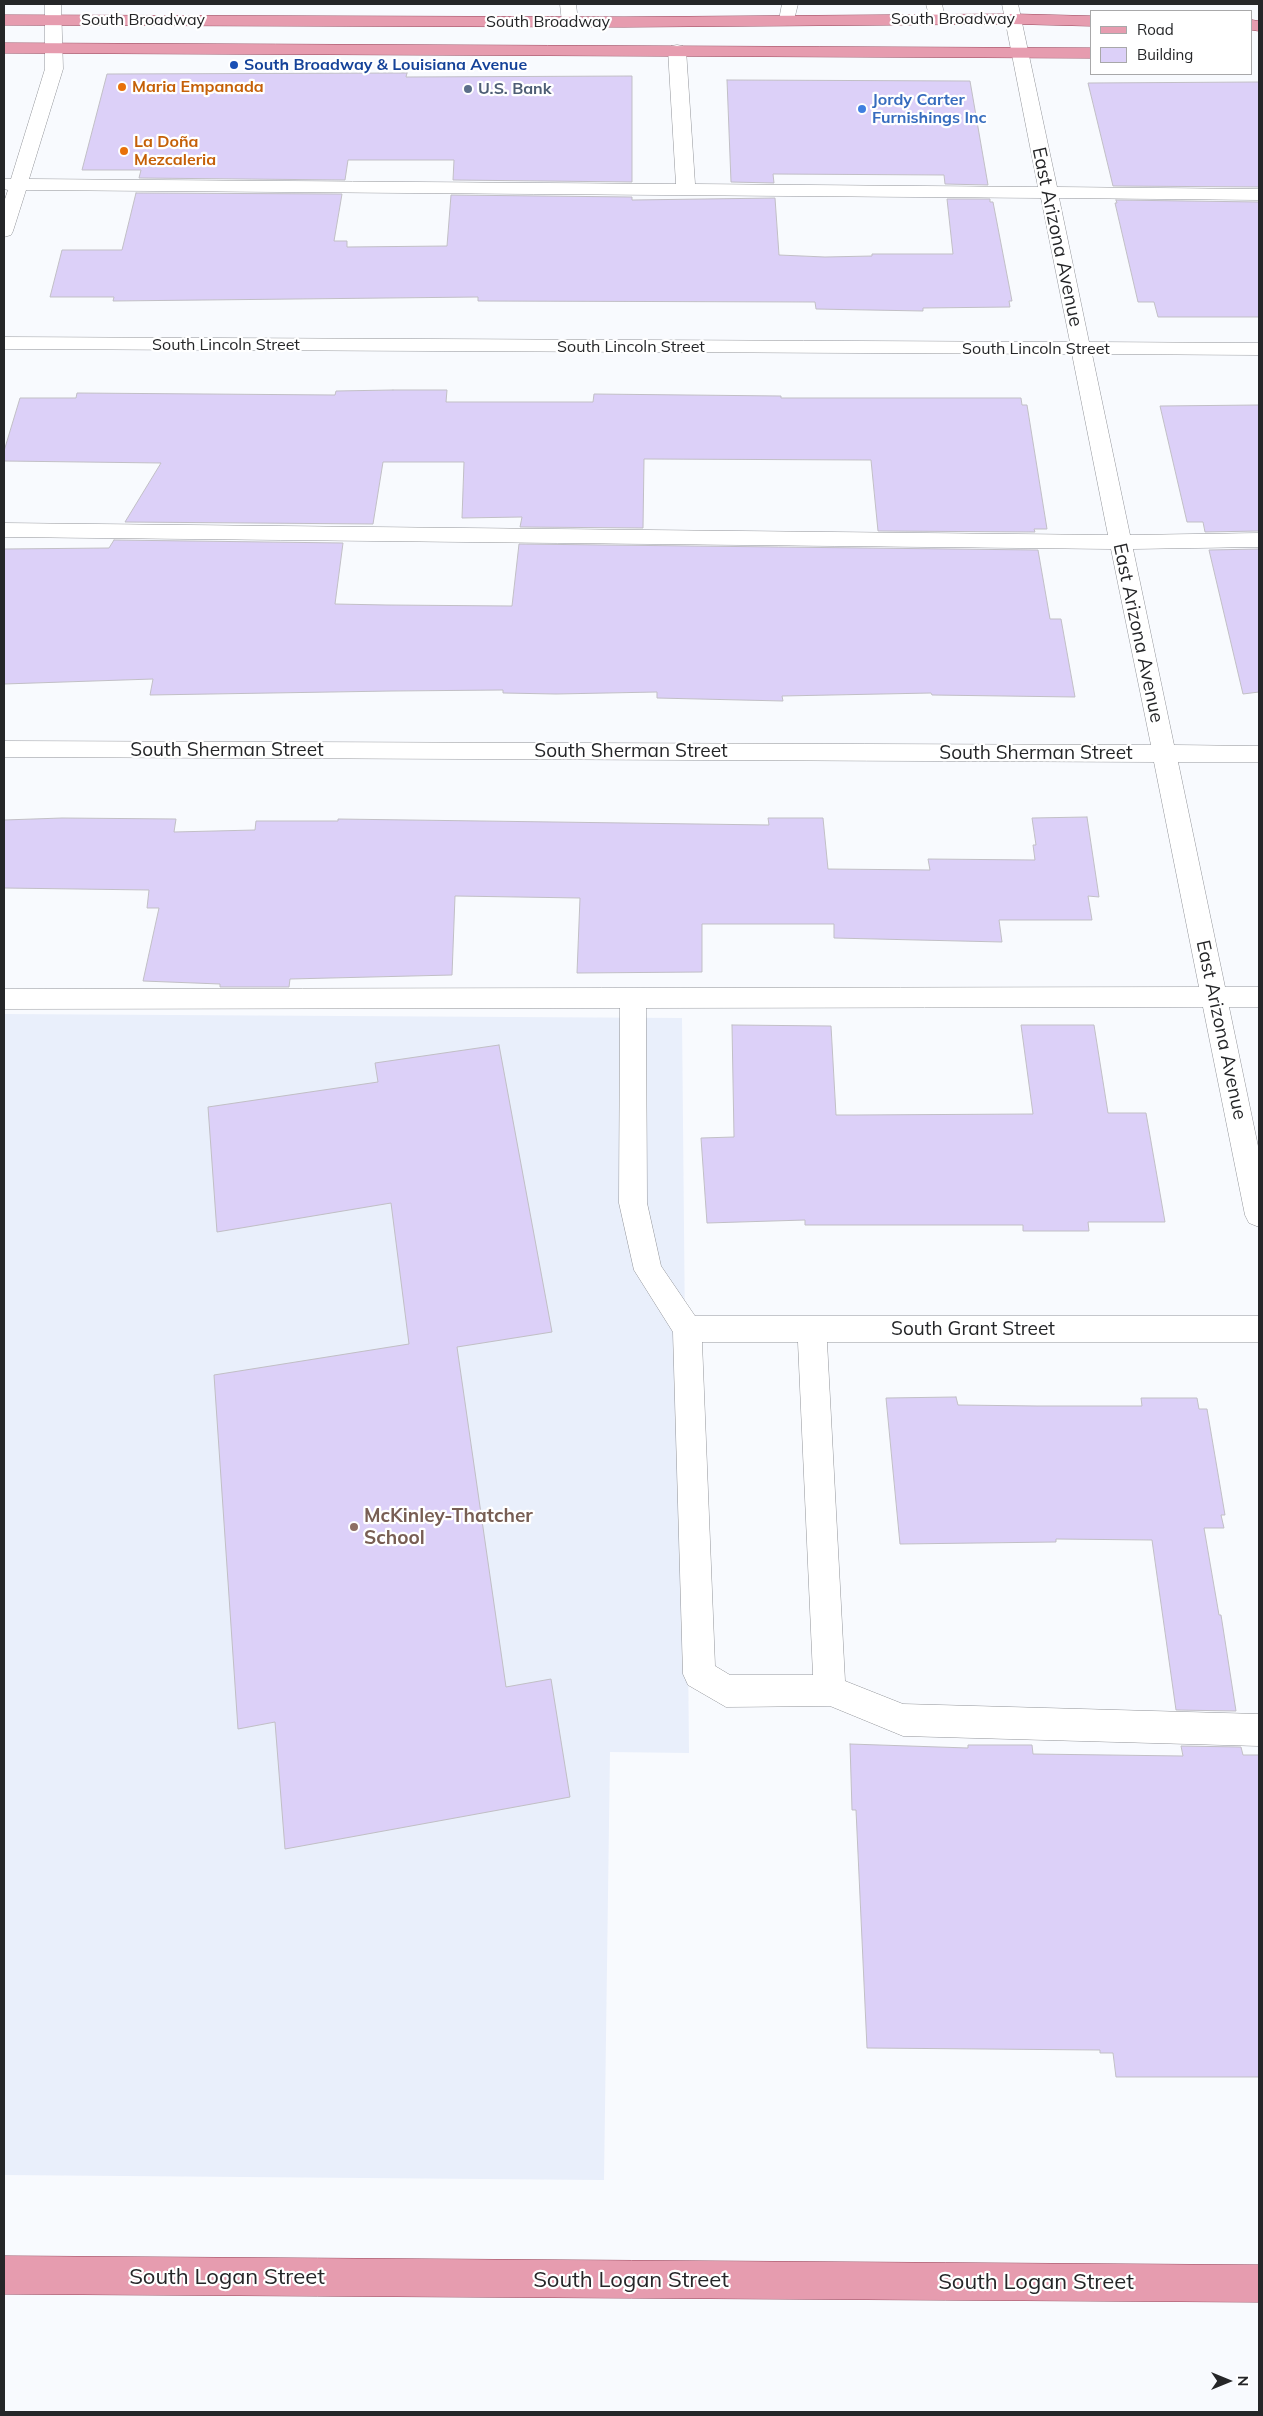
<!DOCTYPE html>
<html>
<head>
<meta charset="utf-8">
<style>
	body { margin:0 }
	#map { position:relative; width:1263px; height:2416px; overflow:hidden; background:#f8fafe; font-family:Mulish,sans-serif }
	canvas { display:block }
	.frame { position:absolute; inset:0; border:5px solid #252628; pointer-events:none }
	.legend { position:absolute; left:1090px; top:10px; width:162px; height:65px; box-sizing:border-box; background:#fff; border:1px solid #a8a8a9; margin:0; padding:6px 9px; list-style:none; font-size:15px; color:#252628 }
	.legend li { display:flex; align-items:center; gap:10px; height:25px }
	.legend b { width:25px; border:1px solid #a8a8a9 }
	.north { position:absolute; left:1203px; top:2356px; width:50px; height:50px; -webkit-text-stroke:4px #fff; paint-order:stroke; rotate:90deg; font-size:14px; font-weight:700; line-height:20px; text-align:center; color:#252628 }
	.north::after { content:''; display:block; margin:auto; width:18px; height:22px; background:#252628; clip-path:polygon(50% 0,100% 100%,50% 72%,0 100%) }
</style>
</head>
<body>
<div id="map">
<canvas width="1263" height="2416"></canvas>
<div class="frame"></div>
<ul class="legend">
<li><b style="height:6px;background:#e69caf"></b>Road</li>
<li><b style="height:14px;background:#dcd0f8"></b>Building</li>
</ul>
<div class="north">N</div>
</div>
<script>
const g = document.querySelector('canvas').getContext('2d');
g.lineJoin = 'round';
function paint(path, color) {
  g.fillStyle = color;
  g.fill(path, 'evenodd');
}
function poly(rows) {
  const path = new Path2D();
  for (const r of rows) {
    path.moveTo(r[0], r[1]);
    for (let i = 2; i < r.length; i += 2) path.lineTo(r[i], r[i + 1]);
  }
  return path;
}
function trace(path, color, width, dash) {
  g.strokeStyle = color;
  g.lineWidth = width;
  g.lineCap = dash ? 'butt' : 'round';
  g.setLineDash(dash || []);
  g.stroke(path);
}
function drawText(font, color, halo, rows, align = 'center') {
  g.font = font + ' Mulish,sans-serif';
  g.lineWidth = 4.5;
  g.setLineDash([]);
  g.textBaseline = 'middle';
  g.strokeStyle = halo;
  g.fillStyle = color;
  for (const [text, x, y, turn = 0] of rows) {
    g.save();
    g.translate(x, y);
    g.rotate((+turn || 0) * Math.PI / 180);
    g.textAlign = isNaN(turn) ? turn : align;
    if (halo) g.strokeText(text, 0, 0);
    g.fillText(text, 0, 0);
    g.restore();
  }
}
const built = poly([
	[4,1014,682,1018,689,1753,610,1752,604,2180,4,2175]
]);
const building = poly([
	[407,73,406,77,632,76,632,182,453,180,454,160,348,160,345,180,139,178,141,170,82,170,107,74,407,73],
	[727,80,970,81,988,185,945,184,944,175,773,174,774,183,731,182,727,80],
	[1259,82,1259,187,1113,186,1088,83,1259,82],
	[136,193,342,194,334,241,347,241,347,247,447,246,451,195,632,197,632,200,775,198,779,255,825,257,872,256,872,254,953,254,947,199,990,199,990,202,993,202,1012,301,1009,301,1010,307,923,308,923,311,816,309,815,302,478,301,478,297,113,301,114,297,50,297,62,250,122,250,136,193],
	[1116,200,1259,202,1259,317,1158,317,1154,302,1138,302,1115,203,1117,203,1116,200],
	[393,390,447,390,446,402,593,402,594,394,781,396,781,398,1021,398,1022,405,1027,405,1047,529,1034,529,1035,532,878,531,871,460,644,459,643,528,520,527,522,517,462,518,464,462,383,462,373,524,125,522,161,463,4,461,4,451,20,398,76,398,77,393,335,395,336,391,393,390],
	[1259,405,1259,531,1205,532,1203,522,1187,522,1160,406,1259,405],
	[114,540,343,543,335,604,387,605,512,606,519,544,1038,550,1050,619,1061,619,1075,697,932,695,931,693,782,696,783,701,657,698,657,692,556,694,503,693,503,690,392,691,150,695,153,679,4,684,4,549,109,548,114,540],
	[1259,549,1259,692,1243,694,1209,550,1259,549],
	[1087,817,1099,897,1088,896,1092,920,999,920,1002,942,834,938,834,924,702,924,702,972,577,973,580,898,455,896,452,975,290,979,289,987,220,987,220,984,143,981,159,908,147,908,149,890,4,888,4,820,62,818,176,819,174,832,255,830,256,821,338,821,338,819,769,825,768,818,823,818,828,869,930,870,928,859,1035,860,1033,845,1036,845,1032,818,1087,817],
	[732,1025,831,1026,836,1115,853,1115,1033,1114,1021,1025,1094,1025,1108,1113,1146,1113,1165,1222,1088,1222,1089,1231,1023,1231,1023,1225,805,1225,805,1220,707,1223,701,1138,734,1137,732,1025],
	[499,1045,552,1332,457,1347,506,1687,551,1679,570,1797,285,1849,275,1722,238,1729,214,1375,409,1344,391,1203,217,1232,208,1107,378,1082,375,1063,499,1045],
	[956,1397,958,1405,1038,1406,1142,1406,1141,1398,1197,1398,1199,1409,1207,1409,1225,1515,1221,1515,1224,1528,1204,1528,1219,1615,1221,1615,1236,1711,1176,1710,1152,1540,1056,1539,1056,1542,900,1544,886,1398,956,1397],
	[850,1744,968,1748,968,1745,1032,1745,1033,1754,1183,1756,1181,1746,1241,1747,1243,1755,1259,1755,1259,2077,1116,2077,1113,2053,1100,2053,1100,2050,867,2048,856,1810,852,1810,850,1744]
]);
const minor = poly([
	[45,4,61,4,63,69,29,179,676,184,668,50,671,46,677,45,683,46,686,50,695,184,1038,187,1002,4,1018,4,1057,187,1259,189,1259,200,1059,198,1089,342,1259,343,1259,355,1092,354,1130,535,1259,533,1259,547,1133,549,1174,745,1259,746,1259,762,1178,762,1225,987,1259,987,1259,1007,1229,1007,1259,1151,1259,1227,1249,1223,1245,1215,1203,1007,646,1008,647,1203,661,1266,695,1316,1259,1316,1259,1342,827,1342,845,1681,903,1704,1259,1714,1259,1746,903,1736,830,1706,726,1707,688,1685,683,1674,673,1332,634,1270,619,1203,620,1008,4,1009,4,989,1199,987,1154,762,4,757,4,741,1151,745,1111,549,4,537,4,523,1108,535,1072,354,4,349,4,337,1070,342,1041,198,26,190,13,231,11,235,4,237,4,202,8,190,4,189,4,179,11,179,45,69,45,4],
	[702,1342,798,1342,813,1675,730,1675,715,1666,702,1342],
	[560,4,576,4,578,22,576,26,564,26,562,22,560,4],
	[782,4,798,4,793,24,787,25,781,24,779,20,782,4],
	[926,4,942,4,945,19,943,23,931,23,926,4]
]);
const major = poly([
	[1013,14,1092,16,1092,26,1013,24,624,27,4,25,4,15,624,17,1013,14],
	[1252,20,1259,21,1259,31,1252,30,1252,20],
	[4,43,1092,48,1092,58,4,53,4,43],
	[4,2256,1259,2265,1259,2302,4,2294,4,2256]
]);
const markers = [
	[234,65,5,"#1a4fb4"],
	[122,87,5,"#e8710a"],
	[468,89,5,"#5c6f8a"],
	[862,109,5,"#3f7fe0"],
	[124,151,5,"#e8710a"],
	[354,1527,5,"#8d6e63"]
];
const farStreetnames = [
	["South Broadway",953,19],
	["South Broadway",143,20],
	["South Broadway",548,22],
	["South Lincoln Street",226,345],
	["South Lincoln Street",631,347],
	["South Lincoln Street",1036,349]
];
const farTransitnames = [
	["South Broadway & Louisiana Avenue",244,65]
];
const farFoodnames = [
	["Maria Empanada",132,87],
	["La Doña",134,142],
	["Mezcaleria",134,160]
];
const farServicenames = [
	["U.S. Bank",478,89]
];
const farShopnames = [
	["Jordy Carter",872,100],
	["Furnishings Inc",872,118]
];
const streetNames = [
	["East Arizona Avenue",1057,237,78],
	["East Arizona Avenue",1138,633,78],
	["South Sherman Street",227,750],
	["South Sherman Street",631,751],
	["South Sherman Street",1036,753],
	["East Arizona Avenue",1221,1030,78],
	["South Grant Street",973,1329]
];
const educationNames = [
	["McKinley-Thatcher",364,1516],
	["School",364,1538]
];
const nearStreetnames = [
	["South Logan Street",227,2277],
	["South Logan Street",631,2280],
	["South Logan Street",1036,2282]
];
paint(built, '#e9effb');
paint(building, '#dcd0f8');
trace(building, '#c1bfc5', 1);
trace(minor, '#93959a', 1);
trace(major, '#98485d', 1);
paint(minor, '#fff');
paint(major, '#e69caf');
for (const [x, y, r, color] of markers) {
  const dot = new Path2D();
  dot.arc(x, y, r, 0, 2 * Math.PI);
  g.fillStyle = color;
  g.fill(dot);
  trace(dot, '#fff', 2);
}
drawText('16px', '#252628', '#fff', farStreetnames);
drawText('bold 16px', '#164399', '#fff', farTransitnames, 'left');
drawText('bold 16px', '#c56008', '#fff', farFoodnames, 'left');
drawText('bold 16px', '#4e5e75', '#fff', farServicenames, 'left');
drawText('bold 16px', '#366cbe', '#fff', farShopnames, 'left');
drawText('19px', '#252628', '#fff', streetNames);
drawText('bold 19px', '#785e54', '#fff', educationNames, 'left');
drawText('22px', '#252628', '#fff', nearStreetnames);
</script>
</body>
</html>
